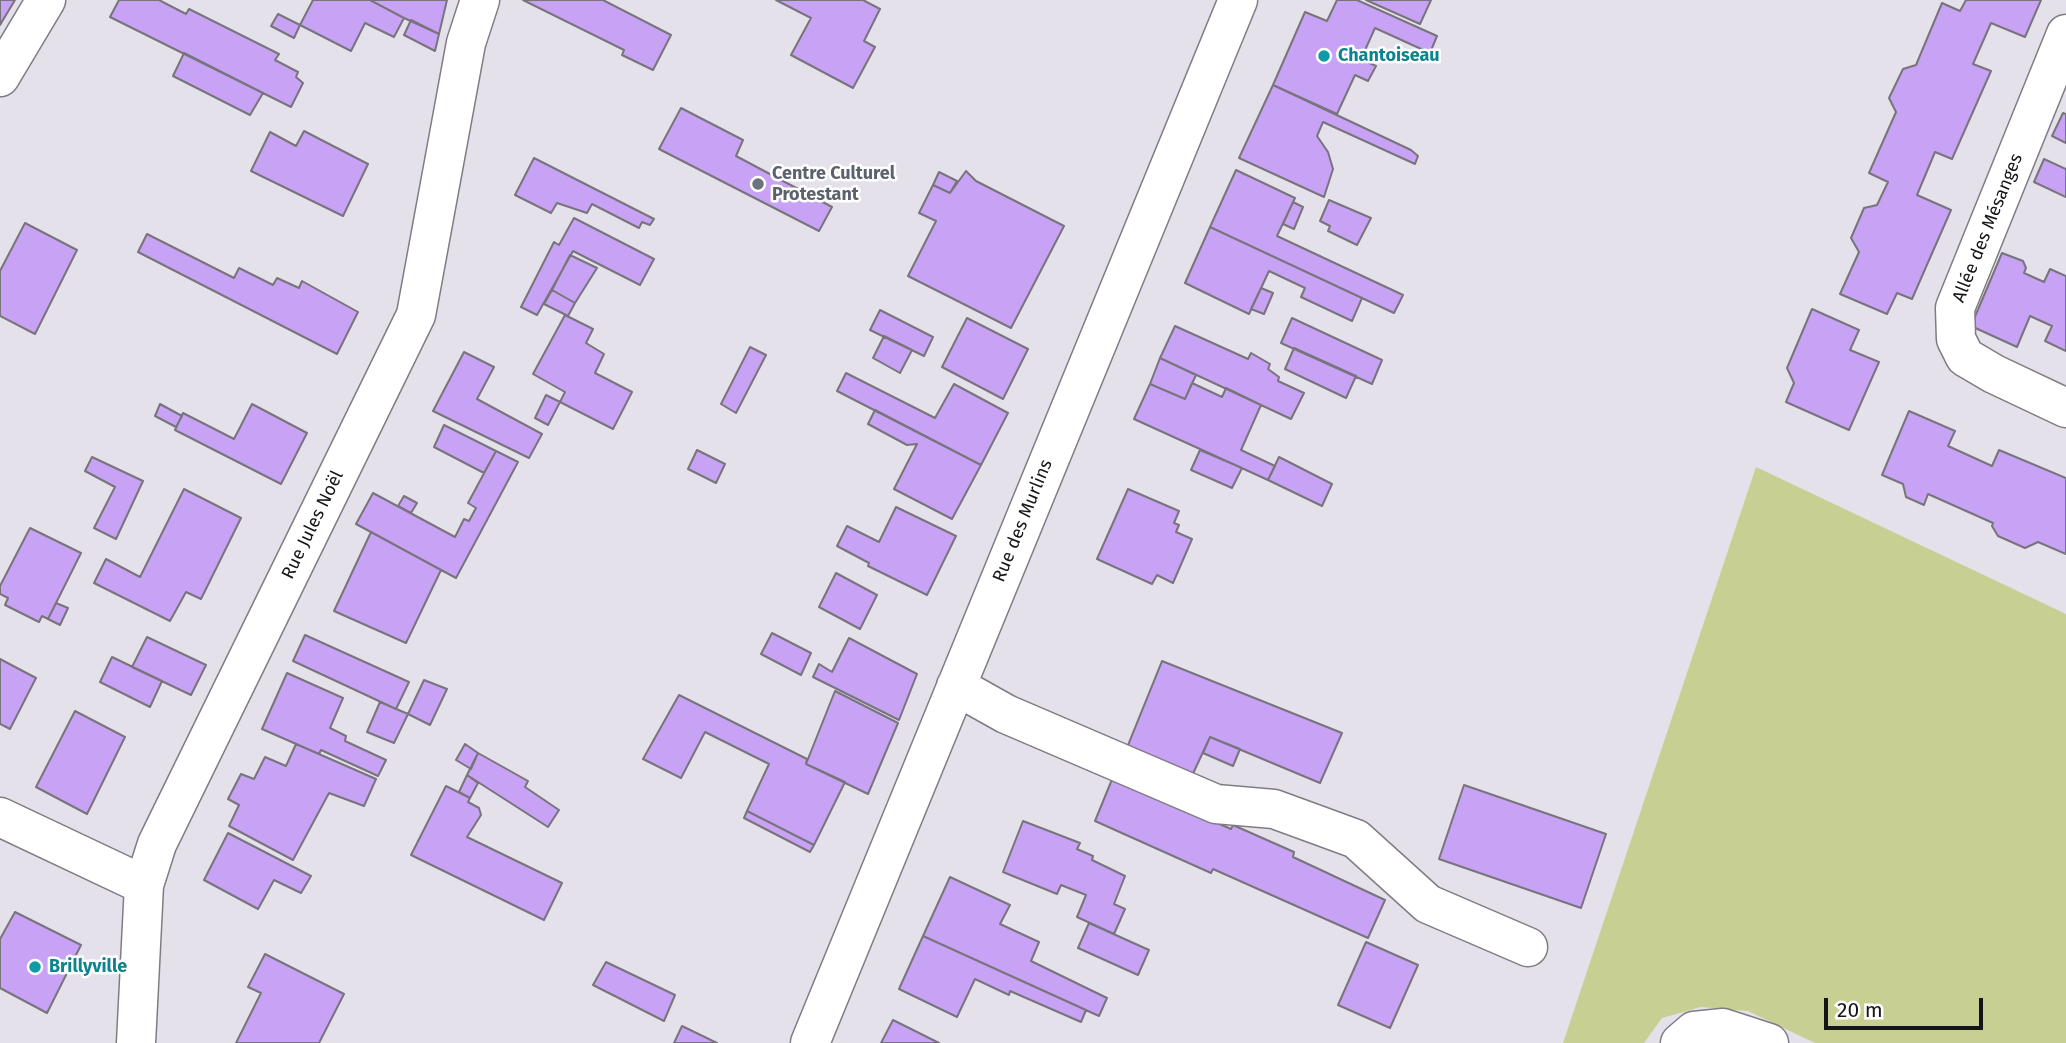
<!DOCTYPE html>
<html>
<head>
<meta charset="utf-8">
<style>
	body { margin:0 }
	#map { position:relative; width:2066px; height:1043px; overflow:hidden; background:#e5e1ea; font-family:"Fira Sans",sans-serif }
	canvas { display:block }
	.scale { position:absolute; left:1824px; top:998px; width:159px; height:32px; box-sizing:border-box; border:4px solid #151416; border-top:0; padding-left:9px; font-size:21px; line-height:24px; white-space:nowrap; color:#151416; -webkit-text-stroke:5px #fff; paint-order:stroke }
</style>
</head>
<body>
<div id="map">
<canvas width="2066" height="1043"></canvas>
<div class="scale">20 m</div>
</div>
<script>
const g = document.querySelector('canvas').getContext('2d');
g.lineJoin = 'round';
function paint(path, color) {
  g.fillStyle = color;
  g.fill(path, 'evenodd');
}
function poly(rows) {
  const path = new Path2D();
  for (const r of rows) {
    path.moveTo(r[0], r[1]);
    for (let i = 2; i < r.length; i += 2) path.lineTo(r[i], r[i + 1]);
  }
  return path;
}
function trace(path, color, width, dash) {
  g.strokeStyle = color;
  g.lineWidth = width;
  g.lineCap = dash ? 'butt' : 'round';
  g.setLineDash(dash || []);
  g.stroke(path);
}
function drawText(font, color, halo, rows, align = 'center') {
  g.font = font + ' "Fira Sans",sans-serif';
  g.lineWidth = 5;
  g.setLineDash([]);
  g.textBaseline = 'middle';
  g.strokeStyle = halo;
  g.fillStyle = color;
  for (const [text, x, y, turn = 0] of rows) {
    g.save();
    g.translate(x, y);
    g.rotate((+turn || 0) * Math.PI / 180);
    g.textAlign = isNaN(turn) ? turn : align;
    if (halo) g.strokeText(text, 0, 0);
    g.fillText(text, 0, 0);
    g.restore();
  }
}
const green = poly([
	[1756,467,2066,614,2066,1043,1815,1043,1748,1011,1701,1007,1662,1018,1644,1043,1563,1043]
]);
const building = poly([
	[0,0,15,0,0,25,0,0],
	[119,0,159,0,186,14,189,9,279,54,275,60,298,72,296,77,303,83,291,107,110,17,119,0],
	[313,0,370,0,404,18,394,37,365,23,351,51,300,25,313,0],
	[370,0,447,0,439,34,404,18,370,0],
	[523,0,603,0,671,35,653,70,622,55,624,50,523,0],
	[776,0,863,0,880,9,864,41,875,47,853,88,791,55,811,18,776,0],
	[1337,0,1357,0,1437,36,1430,53,1375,28,1361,59,1376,66,1368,81,1355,75,1337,114,1273,85,1305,12,1327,21,1337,0],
	[1366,0,1431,0,1420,24,1366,0],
	[1966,0,2041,0,2025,37,1991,23,1973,64,1991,71,1952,159,1935,152,1917,195,1951,210,1912,299,1897,293,1887,314,1840,294,1859,252,1851,238,1864,208,1877,205,1888,182,1869,173,1896,112,1889,98,1903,69,1916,65,1942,3,1960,11,1966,0],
	[278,14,300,25,294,38,271,26,278,14],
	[411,20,439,34,435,51,404,35,411,20],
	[184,53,263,93,250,115,173,76,184,53],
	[1273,85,1411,150,1418,156,1415,164,1323,122,1317,136,1328,152,1333,169,1324,197,1239,158,1273,85],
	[681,108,743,140,736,156,832,207,819,231,659,149,681,108],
	[2063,113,2066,114,2066,143,2052,136,2063,113],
	[304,131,368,164,343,216,251,171,270,132,296,146,304,131],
	[534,158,654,219,650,225,642,222,639,228,592,204,587,213,557,203,551,213,515,195,534,158],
	[2044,159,2066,169,2066,197,2034,182,2044,159],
	[1236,170,1295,198,1277,236,1403,295,1394,313,1210,227,1236,170],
	[966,171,976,181,1064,226,1011,328,908,276,936,221,919,213,933,185,950,193,966,171],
	[939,172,957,181,950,193,933,185,939,172],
	[1329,200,1371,218,1357,245,1328,231,1330,226,1320,221,1329,200],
	[1293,202,1303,207,1294,229,1283,224,1293,202],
	[574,218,654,259,640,285,573,251,537,315,521,307,554,242,559,245,574,218],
	[25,223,77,250,35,334,0,316,0,271,25,223],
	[1210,227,1362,298,1352,321,1301,297,1305,288,1269,271,1249,314,1185,283,1210,227],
	[147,234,234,278,239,268,273,285,277,278,299,288,302,281,358,312,337,354,138,252,147,234],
	[2002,253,2023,261,2026,268,2024,273,2044,282,2050,269,2066,276,2066,351,2045,341,2052,326,2030,316,2017,347,1971,326,2002,253],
	[570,255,597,268,575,303,552,290,570,255],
	[1261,288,1273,293,1264,314,1251,309,1261,288],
	[552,290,575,303,568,316,544,304,552,290],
	[1812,309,1859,330,1850,350,1879,362,1849,430,1786,402,1794,383,1787,368,1812,309],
	[880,310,933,337,924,356,870,330,880,310],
	[565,315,593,329,586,343,604,354,595,373,632,392,613,429,560,402,565,392,533,374,565,315],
	[967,318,1028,349,1003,399,942,367,967,318],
	[1292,318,1382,360,1372,384,1281,343,1292,318],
	[1175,326,1248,359,1251,353,1270,364,1268,369,1279,377,1278,381,1304,393,1291,419,1160,358,1175,326],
	[884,336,912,350,900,373,873,358,884,336],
	[750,347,766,355,736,413,721,404,750,347],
	[1294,348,1356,376,1346,398,1285,369,1294,348],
	[464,352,494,367,477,399,542,434,529,458,433,411,464,352],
	[1160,358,1196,375,1185,399,1150,384,1160,358],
	[846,373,935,418,954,384,1008,413,981,465,837,391,846,373],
	[1192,383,1222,397,1226,388,1261,405,1241,450,1275,466,1268,480,1134,419,1150,384,1185,399,1192,383],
	[546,395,560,402,548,425,535,418,546,395],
	[160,404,182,416,176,427,155,416,160,404],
	[252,404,307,433,281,484,175,430,183,413,234,439,252,404],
	[875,410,981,465,952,519,894,489,917,444,907,445,868,424,875,410],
	[1909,411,1955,431,1948,446,1992,466,1999,450,2066,478,2066,554,2038,542,2025,548,1998,536,1992,526,1993,523,1928,494,1924,505,1906,497,1903,484,1882,475,1909,411],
	[444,425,496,451,484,473,434,447,444,425],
	[697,450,725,464,716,483,688,469,697,450],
	[1200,450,1242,468,1232,488,1191,470,1200,450],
	[496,451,518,462,456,578,356,524,373,493,455,537,464,519,469,521,476,508,468,503,496,451],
	[92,457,143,481,116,539,94,528,115,487,85,471,92,457],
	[1279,457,1332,484,1322,506,1268,480,1279,457],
	[184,489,241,518,201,599,186,592,170,621,94,583,106,559,140,577,184,489],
	[1128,489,1179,511,1174,523,1179,525,1176,532,1192,539,1173,583,1157,575,1152,584,1097,559,1128,489],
	[404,496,417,503,411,513,398,506,404,496],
	[896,507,956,536,927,595,868,566,869,563,837,546,847,526,879,542,896,507],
	[30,528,81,553,48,619,42,616,39,622,5,605,8,598,0,594,0,586,30,528],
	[371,532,441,570,406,643,334,611,371,532],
	[836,573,877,595,860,629,819,607,836,573],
	[56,603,68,608,60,625,48,619,56,603],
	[772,633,811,653,801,675,761,654,772,633],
	[305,635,409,682,396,709,293,661,305,635],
	[147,637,206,665,191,695,132,667,147,637],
	[849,638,917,674,899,720,813,677,819,664,832,672,849,638],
	[112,657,162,681,150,707,100,682,112,657],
	[0,659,36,678,10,729,0,724,0,659],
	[1162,661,1342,733,1320,783,1210,737,1191,778,1126,750,1162,661],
	[287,673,343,698,330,728,346,736,345,741,386,760,378,776,321,750,319,754,262,729,287,673],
	[424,680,447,689,430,725,408,714,424,680],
	[835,691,898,723,868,794,806,764,835,691],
	[679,695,807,759,806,764,845,782,814,845,747,811,769,764,705,732,681,778,643,759,679,695],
	[380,702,408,714,394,743,367,732,380,702],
	[75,711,125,737,87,814,36,787,75,711],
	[1210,737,1240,749,1233,766,1203,753,1210,737],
	[296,744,376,779,364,806,329,793,293,860,229,826,239,805,228,799,241,774,254,779,265,757,286,766,296,744],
	[465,744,478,753,471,769,456,760,465,744],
	[478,753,528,781,525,787,559,810,548,827,467,775,478,753],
	[467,775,478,783,470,798,459,792,467,775],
	[1113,777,1231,829,1233,825,1294,852,1293,857,1385,900,1368,938,1213,869,1211,873,1095,821,1113,777],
	[1464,785,1606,834,1581,908,1439,859,1464,785],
	[446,786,470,798,468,802,479,808,481,815,467,837,562,883,544,920,411,855,446,786],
	[747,811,814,845,810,852,744,818,747,811],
	[1023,821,1080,843,1077,849,1093,856,1092,860,1125,876,1114,904,1125,909,1114,934,1077,917,1086,895,1061,885,1057,894,1003,872,1023,821],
	[228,833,311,876,301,893,274,880,258,909,204,880,228,833],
	[950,877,1010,905,1000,924,1039,942,1031,961,1107,998,1099,1016,923,936,950,877],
	[15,912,81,945,47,1013,0,988,0,939,15,912],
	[1089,923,1149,950,1138,975,1078,948,1089,923],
	[923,936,1086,1010,1081,1022,1010,991,1009,995,975,979,957,1017,899,989,923,936],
	[1366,942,1418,965,1390,1028,1338,1005,1366,942],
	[265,954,344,994,319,1043,236,1043,261,993,248,987,265,954],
	[606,962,675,995,664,1021,593,985,606,962],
	[893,1020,939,1043,881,1043,893,1020],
	[682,1026,717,1043,674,1043,682,1026]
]);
const minor = poly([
	[2066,34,1955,308,1956,339,1965,357,1994,374,2066,408],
	[0,77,46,0],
	[956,686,1006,714,1216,804,1274,809,1356,839,1428,904,1528,947],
	[0,817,144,885],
	[136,1043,144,885,157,844,416,315,466,43,480,0],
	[810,1043,1238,0],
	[1680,1043,1694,1031,1723,1028,1769,1043]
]);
const markers = [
	[1324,56,7,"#0f9aa8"],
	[758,184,7,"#6b7280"],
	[35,967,7,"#0f9aa8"]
];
const cultureNames = [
	["Chantoiseau",1338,56],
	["Brillyville",49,967]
];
const worshipNames = [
	["Centre Culturel",772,174],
	["Protestant",772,195]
];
const streetNames = [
	["Allée des Mésanges",1988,228,-68],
	["Rue des Murlins",1023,521,-68],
	["Rue Jules Noël",313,525,-64]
];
paint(green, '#c8cf93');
paint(building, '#c7a2f5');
trace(building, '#77747b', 2);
trace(minor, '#7f7c83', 41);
trace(minor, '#fff', 38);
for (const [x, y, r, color] of markers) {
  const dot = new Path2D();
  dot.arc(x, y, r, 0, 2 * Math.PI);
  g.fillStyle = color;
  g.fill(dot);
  trace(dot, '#fff', 2.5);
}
drawText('bold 18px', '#0d838f', '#fff', cultureNames, 'left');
drawText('bold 18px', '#5b616d', '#fff', worshipNames, 'left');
drawText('18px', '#151416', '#fff', streetNames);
</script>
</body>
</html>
